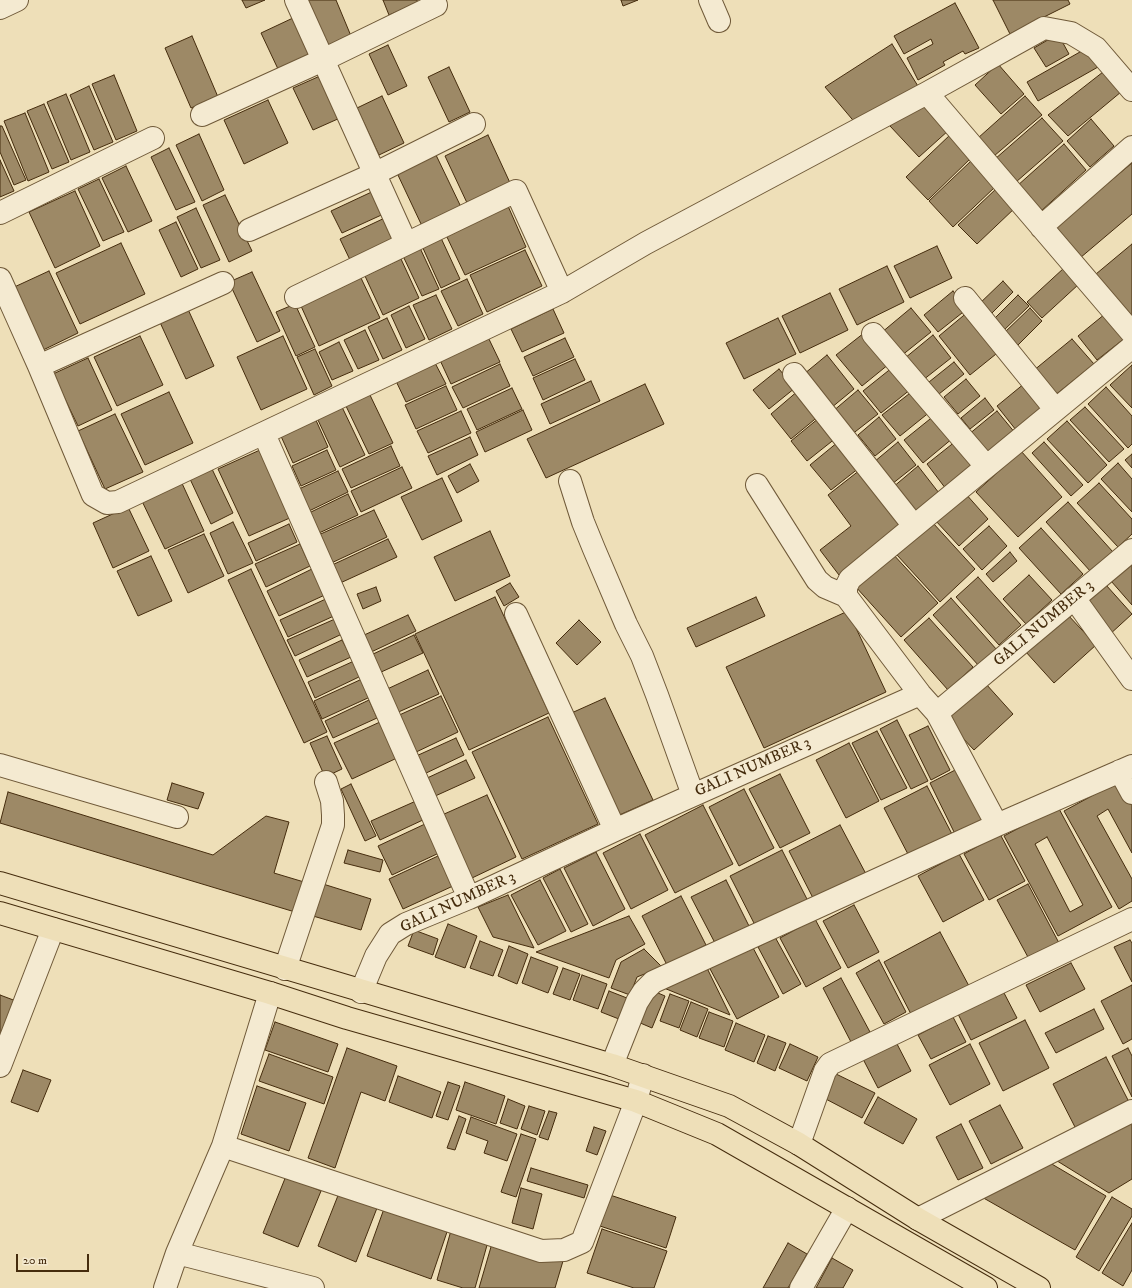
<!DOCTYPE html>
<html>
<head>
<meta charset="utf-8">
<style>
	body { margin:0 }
	#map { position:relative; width:1132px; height:1288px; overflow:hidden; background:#eedfb8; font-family:"IM FELL DW Pica",serif }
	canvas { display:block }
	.scale { position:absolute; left:16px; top:1254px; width:73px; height:18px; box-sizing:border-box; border:2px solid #452c0d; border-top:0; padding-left:5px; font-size:12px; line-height:14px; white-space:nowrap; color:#452c0d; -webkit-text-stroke:3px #f4ead1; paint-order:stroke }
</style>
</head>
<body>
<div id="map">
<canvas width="1132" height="1288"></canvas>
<div class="scale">20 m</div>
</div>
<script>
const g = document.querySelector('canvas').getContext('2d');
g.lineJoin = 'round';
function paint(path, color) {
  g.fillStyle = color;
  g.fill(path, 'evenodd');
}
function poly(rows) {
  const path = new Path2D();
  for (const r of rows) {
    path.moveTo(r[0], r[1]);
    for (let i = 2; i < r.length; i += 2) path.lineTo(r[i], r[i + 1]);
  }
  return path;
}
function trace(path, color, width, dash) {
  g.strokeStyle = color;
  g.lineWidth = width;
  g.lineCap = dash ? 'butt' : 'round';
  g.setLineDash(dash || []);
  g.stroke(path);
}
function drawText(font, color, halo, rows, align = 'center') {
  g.font = font + ' "IM FELL DW Pica",serif';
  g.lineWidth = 3;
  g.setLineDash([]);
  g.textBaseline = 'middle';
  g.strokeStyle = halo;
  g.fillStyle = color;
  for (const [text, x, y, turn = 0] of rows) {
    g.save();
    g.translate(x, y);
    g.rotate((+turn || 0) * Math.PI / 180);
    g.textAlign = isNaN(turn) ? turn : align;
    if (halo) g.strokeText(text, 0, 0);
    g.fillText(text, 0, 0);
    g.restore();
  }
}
const building = poly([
	[242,0,265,0,246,8,242,0],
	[302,0,336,0,351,36,322,48,302,0],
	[383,0,417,0,418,3,389,15,383,0],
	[621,0,638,0,623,6,621,0],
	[993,0,1068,0,1070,4,1010,34,993,0],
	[955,3,979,48,965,54,963,51,943,62,945,65,918,80,907,58,933,44,931,39,904,54,894,36,955,3],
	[293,18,310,54,278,69,261,33,293,18],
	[1058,34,1069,54,1046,67,1034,48,1058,34],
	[192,36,218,97,191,108,165,48,192,36],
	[892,44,921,91,857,125,825,87,892,44],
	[388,45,407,86,388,95,369,54,388,45],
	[1087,48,1098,67,1038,101,1027,82,1087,48],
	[998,64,1024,94,1001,114,975,85,998,64],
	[449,67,470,112,449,122,428,77,449,67],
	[1103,72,1121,92,1068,136,1048,115,1103,72],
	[114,75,137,131,116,140,92,84,114,75],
	[320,76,340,118,313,130,293,88,320,76],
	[89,86,113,142,94,150,70,95,89,86],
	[66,94,90,152,71,160,47,102,66,94],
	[382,96,404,143,379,155,357,108,382,96],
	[1025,96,1042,115,994,156,978,138,1025,96],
	[920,99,949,130,919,157,890,126,920,99],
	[268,100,288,143,244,164,224,120,268,100],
	[44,104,69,162,52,169,27,111,44,104],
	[25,113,49,172,28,181,4,121,25,113],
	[1042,118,1063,141,1016,182,995,159,1042,118],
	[1091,119,1114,146,1090,167,1067,141,1091,119],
	[0,126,2,126,26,180,14,185,0,152,0,126],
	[199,134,224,190,202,201,176,145,199,134],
	[951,134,972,157,928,200,906,177,951,134],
	[488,135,511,185,468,205,445,156,488,135],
	[1064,144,1086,170,1040,212,1017,186,1064,144],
	[169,148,195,202,176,210,151,157,169,148],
	[436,155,461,207,422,226,397,173,436,155],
	[0,160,14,191,0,197,0,160],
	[971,161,995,187,953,227,929,201,971,161],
	[1132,163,1132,214,1080,258,1053,229,1132,163],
	[126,166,152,221,128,232,102,178,126,166],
	[99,179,124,232,103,241,78,189,99,179],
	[997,188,1016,207,977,244,958,225,997,188],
	[378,189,388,212,342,233,331,211,378,189],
	[75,191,100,246,55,268,29,212,75,191],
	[225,195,252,251,229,262,203,205,225,195],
	[508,206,526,247,465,275,446,235,508,206],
	[196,208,220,260,201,268,177,217,196,208],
	[389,216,400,240,351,262,340,239,389,216],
	[176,222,198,269,181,277,159,230,176,222],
	[441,238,460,279,441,288,422,246,441,238],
	[121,243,145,294,80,324,56,273,121,243],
	[1132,244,1132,317,1096,274,1132,244],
	[937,246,952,278,910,298,894,266,937,246],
	[420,248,439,289,422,296,403,256,420,248],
	[525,250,542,286,487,312,470,275,525,250],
	[401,259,419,298,383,315,365,276,401,259],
	[887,266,904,302,857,325,839,289,887,266],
	[1064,268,1079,284,1042,318,1027,302,1064,268],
	[49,271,78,333,39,352,10,289,49,271],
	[252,272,280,331,257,342,229,282,252,272],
	[361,278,380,318,319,346,301,306,361,278],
	[467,279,483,314,458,326,441,291,467,279],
	[1003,281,1013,292,988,317,977,306,1003,281],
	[953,291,967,309,938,332,924,315,953,291],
	[830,293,848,330,800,353,782,316,830,293],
	[436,295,452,329,429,340,413,305,436,295],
	[1018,295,1029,306,1002,332,992,321,1018,295],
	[295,304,315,347,296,356,276,312,295,304],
	[186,305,214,366,186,379,158,318,186,305],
	[409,306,425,339,406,348,391,315,409,306],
	[911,308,931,332,901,356,881,333,911,308],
	[1030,308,1042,321,1017,346,1004,333,1030,308],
	[553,309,564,333,522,352,511,329,553,309],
	[969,311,1001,350,970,375,939,336,969,311],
	[1105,314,1125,338,1097,360,1078,336,1105,314],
	[387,318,402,350,383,359,368,327,387,318],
	[778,318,796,354,744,379,726,343,778,318],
	[365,330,379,360,358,369,344,340,365,330],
	[864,333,889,364,862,386,836,355,864,333],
	[487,335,500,362,451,384,439,358,487,335],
	[933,335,951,358,923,380,905,358,933,335],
	[140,336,163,385,117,406,94,357,140,336],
	[283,336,307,389,261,410,237,357,283,336],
	[565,338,574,357,533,376,524,357,565,338],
	[1072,339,1094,364,1054,396,1033,371,1072,339],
	[339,342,353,371,332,380,319,352,339,342],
	[315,349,332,386,314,395,297,357,315,349],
	[827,355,854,389,831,408,804,374,827,355],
	[88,358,112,410,78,426,53,374,88,358],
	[575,359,585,380,543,400,533,378,575,359],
	[434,361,446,384,406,402,395,379,434,361],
	[954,362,964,374,939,394,929,382,954,362],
	[500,364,510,386,463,408,452,387,500,364],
	[1132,365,1132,408,1110,385,1132,365],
	[893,367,911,389,881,413,863,391,893,367],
	[779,369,795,388,769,409,753,390,779,369],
	[966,379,980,396,958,414,944,397,966,379],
	[591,381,600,401,550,424,541,404,591,381],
	[1025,383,1045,407,1016,430,997,406,1025,383],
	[645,384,664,424,546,478,527,439,645,384],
	[446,386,457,410,416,429,405,405,446,386],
	[1106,387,1132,416,1132,444,1128,448,1088,404,1106,387],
	[512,388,522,409,477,430,467,409,512,388],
	[799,390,820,415,791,439,771,414,799,390],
	[858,390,878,414,851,435,832,412,858,390],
	[914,390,931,411,900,436,882,415,914,390],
	[169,392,193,443,145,465,121,414,169,392],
	[369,393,393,443,369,454,345,404,369,393],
	[985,398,994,410,970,429,961,418,985,398],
	[342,407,365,455,340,467,317,418,342,407],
	[1085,407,1124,449,1109,462,1070,420,1085,407],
	[523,410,532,430,485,452,476,432,523,410],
	[461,411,471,433,428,453,417,431,461,411],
	[997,411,1016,434,987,458,968,435,997,411],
	[115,414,143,472,105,489,78,431,115,414],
	[935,415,953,438,923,463,904,440,935,415],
	[879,417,896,439,875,456,858,435,879,417],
	[315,418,328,447,293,463,280,434,315,418],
	[819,418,836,438,807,461,791,441,819,418],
	[1067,421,1107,465,1088,483,1047,439,1067,421],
	[470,437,478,455,437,475,428,456,470,437],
	[956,441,976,464,946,489,927,464,956,441],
	[838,442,859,468,831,490,810,465,838,442],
	[898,442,916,465,892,484,874,462,898,442],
	[1044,442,1083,485,1071,496,1032,453,1044,442],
	[391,446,400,466,351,488,342,469,391,446],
	[260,450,292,517,249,536,218,469,260,450],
	[327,450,336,470,301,486,292,466,327,450],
	[1021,451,1062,497,1018,537,976,492,1021,451],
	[1132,454,1132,468,1125,460,1132,454],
	[1118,463,1132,479,1132,512,1101,479,1118,463],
	[470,464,479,481,457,493,448,476,470,464],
	[918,466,939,493,913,514,892,488,918,466],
	[402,467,412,488,361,512,351,491,402,467],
	[212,469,233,513,211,524,190,479,212,469],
	[860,470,904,526,839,575,820,550,851,526,828,495,860,470],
	[338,471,348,492,309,511,299,489,338,471],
	[442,478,462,521,422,540,401,497,442,478],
	[180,479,204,531,165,549,140,497,180,479],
	[1099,483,1132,519,1132,534,1118,547,1077,503,1099,483],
	[965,493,988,519,959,546,935,520,965,493],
	[348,494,358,515,319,533,309,513,348,494],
	[1068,502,1113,552,1091,572,1046,522,1068,502],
	[128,507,149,551,113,568,93,523,128,507],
	[374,510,387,537,327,565,314,537,374,510],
	[233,522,253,563,228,574,210,533,233,522],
	[933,523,975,569,940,602,897,555,933,523],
	[289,524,297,542,256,561,248,543,289,524],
	[989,526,1007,546,982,570,963,549,989,526],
	[1041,528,1083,574,1061,594,1019,548,1041,528],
	[490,531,510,576,455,601,434,557,490,531],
	[204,534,224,576,188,593,168,550,204,534],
	[388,539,397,557,338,584,330,566,388,539],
	[300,544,310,566,266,587,255,564,300,544],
	[1010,552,1017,561,993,582,986,574,1010,552],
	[892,553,938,603,901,637,855,586,892,553],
	[151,556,172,601,138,616,117,571,151,556],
	[1130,564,1132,566,1132,605,1111,581,1130,564],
	[314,568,327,594,279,616,267,591,314,568],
	[251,569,327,732,304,743,228,580,251,569],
	[1029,575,1052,600,1026,624,1003,599,1029,575],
	[978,577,1021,625,999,645,956,597,978,577],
	[510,583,519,597,504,606,496,591,510,583],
	[1106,585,1132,614,1108,636,1082,607,1106,585],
	[376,587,381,601,363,609,357,594,376,587],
	[495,597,549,713,469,750,415,634,495,597],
	[756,597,765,616,696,647,687,628,756,597],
	[328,598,336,615,288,637,280,620,328,598],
	[951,598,997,650,979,666,933,615,951,598],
	[848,611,886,692,764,748,726,667,848,611],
	[1067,614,1096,645,1054,683,1025,651,1067,614],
	[408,615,416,631,369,653,362,636,408,615],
	[929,618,973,667,948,690,904,640,929,618],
	[335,619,342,634,295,656,287,640,335,619],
	[579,620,601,642,577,665,556,643,579,620],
	[414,635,423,653,379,673,371,655,414,635],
	[342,640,351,657,307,677,299,660,342,640],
	[354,661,361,676,315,698,308,682,354,661],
	[428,670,439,694,394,714,383,691,428,670],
	[362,679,370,697,322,719,314,701,362,679],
	[986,684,1013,714,974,750,946,720,986,684],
	[441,696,458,732,412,754,395,717,441,696],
	[605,698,653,800,615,817,567,715,605,698],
	[369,700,377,718,333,738,325,721,369,700],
	[548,717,598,824,522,859,472,752,548,717],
	[897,720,928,781,911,789,880,729,897,720],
	[380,722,397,758,352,779,334,743,380,722],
	[928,726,950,770,931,780,909,735,928,726],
	[877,731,907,788,881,800,852,743,877,731],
	[327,736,342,769,325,777,310,743,327,736],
	[456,738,464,755,422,775,414,757,456,738],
	[849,743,879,801,846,818,816,760,849,743],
	[466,760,475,778,433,797,425,779,466,760],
	[961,767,988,819,956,836,930,783,961,767],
	[780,774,810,833,780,848,749,789,780,774],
	[1123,779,1132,795,1132,853,1108,809,1097,816,1132,879,1132,901,1119,909,1064,811,1123,779],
	[172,783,204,793,198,809,167,800,172,783],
	[351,784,376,836,365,841,341,789,351,784],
	[927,786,953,836,910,858,884,808,927,786],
	[744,789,774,848,739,866,709,807,744,789],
	[8,792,213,855,266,816,289,822,274,873,304,882,295,912,0,823,8,792],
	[487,795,516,857,472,878,442,815,487,795],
	[416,801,425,819,380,840,371,821,416,801],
	[703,805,733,864,675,893,645,835,703,805],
	[1058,807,1112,907,1058,936,1004,836,1058,807],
	[1047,837,1083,905,1070,912,1035,844,1047,837],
	[425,824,439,853,392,875,378,846,425,824],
	[840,825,866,874,814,900,789,851,840,825],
	[640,834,668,890,631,909,603,853,640,834],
	[1000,834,1025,881,989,900,964,854,1000,834],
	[348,850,383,860,380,872,344,863,348,850],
	[782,850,809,903,757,929,730,876,782,850],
	[596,852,625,909,593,926,564,868,596,852],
	[959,854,984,900,943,922,918,876,959,854],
	[438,856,453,886,403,909,389,879,438,856],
	[560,869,588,924,571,932,543,878,560,869],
	[540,880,566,931,538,945,511,895,540,880],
	[726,880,749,926,715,943,691,897,726,880],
	[323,884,371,899,361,930,313,916,323,884],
	[1028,884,1059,943,1029,959,997,900,1028,884],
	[508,895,534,948,493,937,478,907,508,895],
	[681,896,706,945,667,965,642,916,681,896],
	[854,905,879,952,848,968,823,921,854,905],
	[629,916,645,944,616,960,609,978,536,952,629,916],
	[815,919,841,968,806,987,780,938,815,919],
	[448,924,477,936,465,968,435,957,448,924],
	[414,930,438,939,433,955,408,946,414,930],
	[940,932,969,986,912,1016,884,962,940,932],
	[775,937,801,984,783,994,758,947,775,937],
	[1130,940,1132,943,1132,982,1114,947,1130,940],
	[480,941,503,950,493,976,470,968,480,941],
	[751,944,779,997,737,1019,709,967,751,944],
	[509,946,528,954,517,984,498,976,509,946],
	[644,949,662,967,637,977,630,995,611,988,621,962,644,949],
	[531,957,558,967,548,993,522,983,531,957],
	[879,960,906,1012,884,1024,856,973,879,960],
	[1071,963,1085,989,1040,1012,1026,985,1071,963],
	[706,966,730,1015,659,986,706,966],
	[563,968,580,974,570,1000,553,994,563,968],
	[582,975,607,984,598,1009,573,1000,582,975],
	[841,978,870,1032,851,1042,823,988,841,978],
	[1132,985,1132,1039,1123,1044,1101,1001,1132,985],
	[651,990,665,996,652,1028,638,1022,651,990],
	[609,991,632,1000,624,1021,601,1012,609,991],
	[1003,991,1017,1018,971,1040,958,1014,1003,991],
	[670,994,689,1001,679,1028,660,1021,670,994],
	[0,995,16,1001,0,1049,0,995],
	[691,1002,708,1009,697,1037,680,1030,691,1002],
	[1094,1009,1104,1029,1056,1053,1045,1033,1094,1009],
	[709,1012,733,1021,724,1047,699,1038,709,1012],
	[953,1017,966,1042,931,1059,918,1035,953,1017],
	[1025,1020,1049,1068,1003,1091,979,1043,1025,1020],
	[275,1022,338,1044,328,1072,265,1050,275,1022],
	[736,1023,765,1035,754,1062,725,1050,736,1023],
	[768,1036,786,1043,775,1071,757,1063,768,1036],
	[896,1042,911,1071,878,1088,863,1059,896,1042],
	[790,1044,818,1057,807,1081,779,1068,790,1044],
	[970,1044,990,1084,950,1105,929,1065,970,1044],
	[347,1048,397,1066,385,1101,361,1092,335,1168,308,1158,347,1048],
	[1128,1048,1132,1056,1132,1097,1112,1056,1128,1048],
	[269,1054,333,1077,324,1104,259,1081,269,1054],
	[1106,1057,1129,1102,1076,1129,1053,1084,1106,1057],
	[23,1070,51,1080,38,1112,11,1102,23,1070],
	[834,1073,875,1093,862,1118,822,1097,834,1073],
	[398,1076,441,1092,432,1118,389,1102,398,1076],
	[448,1082,460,1086,448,1120,436,1116,448,1082],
	[465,1082,505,1096,496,1124,456,1110,465,1082],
	[257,1086,306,1103,289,1151,241,1134,257,1086],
	[878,1097,917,1119,903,1144,864,1123,878,1097],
	[508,1099,525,1106,517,1129,500,1123,508,1099],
	[1000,1105,1023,1148,991,1164,969,1121,1000,1105],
	[529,1106,545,1111,537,1135,521,1129,529,1106],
	[549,1111,557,1113,548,1140,539,1137,549,1111],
	[459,1116,466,1119,455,1150,447,1148,459,1116],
	[471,1117,517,1134,507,1161,484,1153,488,1141,466,1133,471,1117],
	[1132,1119,1132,1179,1109,1193,1054,1159,1132,1119],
	[961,1124,983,1168,958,1180,936,1137,961,1124],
	[594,1127,606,1131,597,1155,586,1151,594,1127],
	[521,1134,536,1139,516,1197,501,1192,521,1134],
	[1045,1160,1106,1196,1075,1250,980,1196,1045,1160],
	[531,1168,588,1185,584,1198,527,1181,531,1168],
	[286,1176,321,1191,298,1247,263,1233,286,1176],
	[521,1188,542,1194,533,1229,512,1223,521,1188],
	[339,1193,377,1208,356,1262,318,1246,339,1193],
	[610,1195,676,1217,666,1248,600,1226,610,1195],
	[1112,1197,1132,1209,1132,1216,1099,1271,1076,1257,1112,1197],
	[385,1206,448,1229,431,1279,367,1256,385,1206],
	[1132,1223,1132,1270,1123,1286,1102,1273,1132,1223],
	[452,1227,489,1238,475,1288,463,1288,437,1280,452,1227],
	[602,1229,667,1251,654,1288,634,1288,587,1273,602,1229],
	[493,1240,563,1261,555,1288,479,1288,493,1240],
	[788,1243,807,1254,788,1288,763,1288,788,1243],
	[832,1258,853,1270,843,1288,816,1288,832,1258]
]);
const minor = poly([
	[296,0,406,243],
	[710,0,719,21],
	[0,8,17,0],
	[927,93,1132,333],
	[202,115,323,60,436,5],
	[0,213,153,138],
	[1041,227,1132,147],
	[249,230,374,174,474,124],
	[0,279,39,366,93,495,107,503,118,502,562,292,646,243,927,93,1044,28,1071,33,1096,48,1132,90],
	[296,297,516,191,562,292],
	[965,298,1055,409],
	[873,334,986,466],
	[39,366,223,283],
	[794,374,914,526],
	[264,434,469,898],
	[570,481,583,522,594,549,626,624,642,656,657,695,693,795],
	[757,485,817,580,825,587,846,596],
	[1074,598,1132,679],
	[516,614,615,830],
	[937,713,1132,550],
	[0,765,177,817],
	[1120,771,1132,793],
	[997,825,937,713,920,694,846,596,846,587,850,579,1132,347],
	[285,969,333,825,333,815,332,801,326,782],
	[361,992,376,956,390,934,406,924,469,898,615,830,920,694],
	[612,1065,637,1002,644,991,653,982,997,825,1132,766],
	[0,1066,53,929],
	[799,1144,825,1071,830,1064,1132,919],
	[223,1146,541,1251,564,1250,582,1242,636,1101,643,1075],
	[918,1219,1132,1111],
	[177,1253,313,1288],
	[165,1288,177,1253,223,1146,270,993],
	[801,1288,847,1208]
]);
const major = poly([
	[0,883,612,1065,729,1106,799,1144,918,1219,1039,1288],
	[0,913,270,993,347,1018,636,1101,717,1134,986,1288]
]);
const streetNames = [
	["GALI NUMBER 3",1044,624,-40],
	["GALI NUMBER 3",753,768,-24],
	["GALI NUMBER 3",458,903,-25]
];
paint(building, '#9d8966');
trace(building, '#452c0d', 1);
trace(minor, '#6f5938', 24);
trace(major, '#452c0d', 24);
trace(minor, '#f4ead1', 22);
trace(major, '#eedfb8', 22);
drawText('16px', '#452c0d', '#f4ead1', streetNames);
</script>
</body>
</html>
